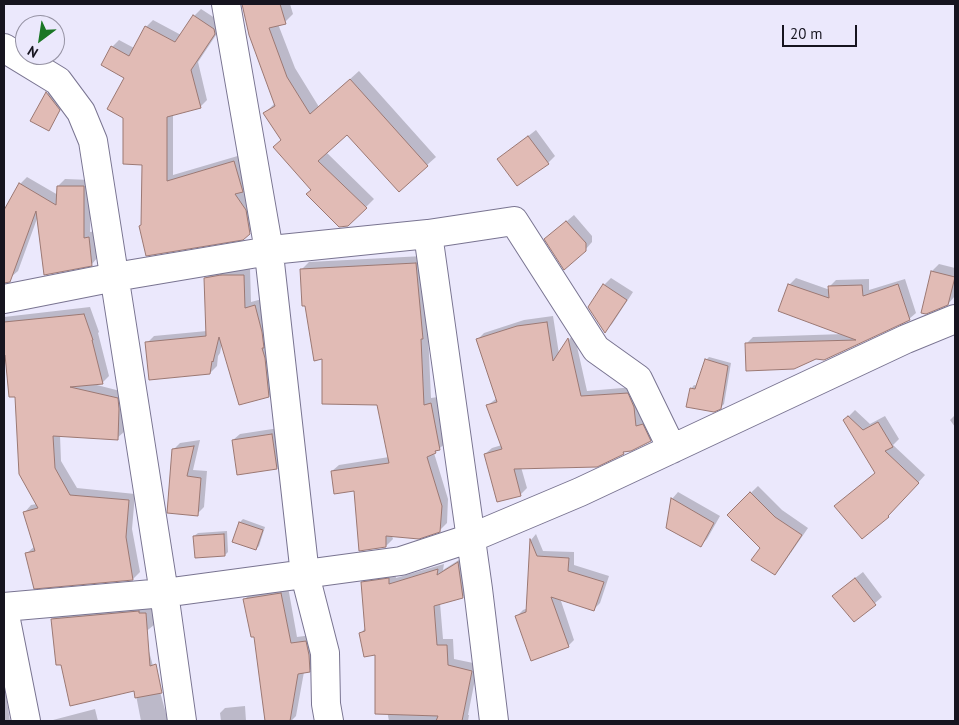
<!DOCTYPE html>
<html>
<head>
<meta charset="utf-8">
<style>
	body { margin:0 }
	#map { position:relative; width:959px; height:725px; overflow:hidden; background:#ebe8fc; font-family:"PT Sans",sans-serif }
	canvas { display:block }
	.frame { position:absolute; inset:0; border:5px solid #16141f; pointer-events:none }
	.north { position:absolute; left:15px; top:15px; width:50px; height:50px; box-sizing:border-box; background:#ebe8fc; border:1px solid #9693a4; border-radius:50%; rotate:211deg; font-size:14px; font-weight:700; line-height:20px; text-align:center; color:#16141f }
	.north::after { content:''; display:block; margin:auto; width:18px; height:22px; background:#1a7625; clip-path:polygon(50% 0,100% 100%,50% 72%,0 100%) }
	.scale { position:absolute; left:782px; top:25px; width:75px; height:22px; box-sizing:border-box; border:2px solid #16141f; border-top:0; padding-left:6px; font-size:15px; line-height:18px; white-space:nowrap; color:#16141f; -webkit-text-stroke:4px #ebe8fc; paint-order:stroke }
</style>
</head>
<body>
<div id="map">
<canvas width="959" height="725"></canvas>
<div class="frame"></div>
<div class="north">N</div>
<div class="scale">20 m</div>
</div>
<script>
const g = document.querySelector('canvas').getContext('2d');
g.lineJoin = 'round';
function paint(path, color) {
  g.fillStyle = color;
  g.fill(path, 'evenodd');
}
function poly(rows) {
  const path = new Path2D();
  for (const r of rows) {
    path.moveTo(r[0], r[1]);
    for (let i = 2; i < r.length; i += 2) path.lineTo(r[i], r[i + 1]);
  }
  return path;
}
function trace(path, color, width, dash) {
  g.strokeStyle = color;
  g.lineWidth = width;
  g.lineCap = dash ? 'butt' : 'round';
  g.setLineDash(dash || []);
  g.stroke(path);
}
const shadow = poly([
	[243,4,290,4,293,14,285,22,278,24,295,68,319,107,359,71,436,157,399,190,348,133,326,152,374,199,348,225,313,190,265,113,275,103,250,34],
	[201,9,221,22,222,26,198,62,207,100,200,107,173,114,173,175,241,155,249,184,243,190,253,203,257,226,249,233,142,224,143,163,125,77,112,47,119,40,134,48,146,27,153,20,181,35,194,16],
	[50,90,63,106,48,129,32,120],
	[536,130,555,156,548,163,499,159],
	[27,177,58,195,58,186,65,179,91,180,90,232,96,231,98,257,92,264,38,216,18,271,11,277,4,275,4,213,20,184],
	[574,215,592,236,592,242,585,250,553,233],
	[423,256,430,331,428,333,431,398,438,397,447,442,434,453,448,499,447,523,439,531,392,536,393,539,386,546,356,490,332,471,339,465,389,457,378,404,324,358,302,269,309,262],
	[939,264,955,268,955,296,948,304,923,312,932,271],
	[250,268,251,302,262,299,276,389,269,396,222,343,220,353,218,356,217,366,210,373,147,343,154,336,207,331,206,278,213,271,228,269],
	[611,278,633,292,612,324,605,331,589,307,604,285],
	[796,278,830,290,830,286,836,280,869,279,869,290,905,279,916,313,909,319,824,359,746,344,753,337,844,334,789,285],
	[90,307,99,332,98,333,109,376,102,383,93,384,124,392,126,402,124,432,117,438,60,435,61,461,77,488,135,494,132,529,140,572,133,579,34,587,27,553,35,546,25,512,31,505,37,504,7,353,4,354,4,317],
	[553,316,559,354,574,333,587,391,634,387,640,400,642,420,649,419,657,434,650,440,626,450,623,453,521,467,527,488,521,494,485,454,492,448,502,445,488,405,497,398,478,339,484,333,524,320],
	[709,357,731,363,724,404,720,408,691,389,694,385,698,386,706,360],
	[855,410,870,424,885,416,899,439,893,445,925,475,888,516,843,500,876,472,845,420],
	[955,415,955,427,950,420],
	[279,428,284,461,277,468,233,440,240,434],
	[200,440,193,470,207,471,204,507,197,514,173,450,180,443],
	[758,486,782,510,808,528,781,567,775,574,761,548,728,515],
	[678,492,720,516,707,539,700,546,672,499],
	[243,519,265,527,259,546,256,549,240,522],
	[227,531,228,552,225,555,194,536,198,533],
	[536,534,543,551,574,552,574,565,609,576,600,603,594,609,560,598,574,640,568,646,517,616,523,610,528,608,531,540],
	[465,556,469,590,463,597,440,603,443,639,453,639,454,659,478,664,468,715,469,715,468,721,389,721,376,653,361,633,366,627,362,583,369,576,395,572,396,578,444,564,443,570],
	[863,572,882,597,854,621,841,589],
	[288,587,297,637,312,635,316,664,309,671,304,672,296,716,291,721,279,721,266,719,255,635,245,599,251,593],
	[153,607,154,625,144,633,168,721,141,721,135,690,52,619,59,612],
	[4,682,10,721,4,721],
	[245,706,246,721,221,721,220,713,225,708],
	[95,709,98,721,53,721,53,720]
]);
const building = poly([
	[242,4,280,4,286,24,269,28,287,77,310,114,350,79,428,166,399,192,347,135,318,161,367,208,348,226,339,227,306,194,311,190,273,147,281,140,263,113,275,106,249,35,242,4],
	[193,15,214,29,215,34,191,70,201,108,167,117,167,181,234,161,243,192,235,194,246,210,250,234,243,240,146,256,139,226,141,225,142,165,123,164,123,118,107,109,124,78,101,65,111,46,129,56,145,26,175,42,193,15],
	[46,92,60,110,49,131,30,121,46,92],
	[528,136,549,164,517,186,497,159,528,136],
	[19,183,56,205,57,186,84,186,84,238,89,237,92,266,44,275,36,211,10,282,4,283,4,210,19,183],
	[566,221,586,243,586,251,564,270,544,239,566,221],
	[416,263,423,339,421,339,424,405,431,403,440,450,435,451,436,453,427,457,442,506,440,532,419,539,386,536,386,547,359,551,354,491,334,494,331,471,389,463,377,405,322,404,322,359,314,361,305,306,302,306,300,269,416,263],
	[931,271,955,277,948,305,926,314,921,313,931,271],
	[221,275,244,275,245,308,255,305,262,332,264,348,262,348,265,358,269,397,239,405,219,337,213,362,212,361,210,374,149,380,145,342,206,336,204,278,221,275],
	[603,284,627,300,605,333,588,307,603,284],
	[788,284,829,298,828,286,862,285,863,296,898,284,910,320,824,360,816,359,794,369,746,371,745,343,856,340,778,311,788,284],
	[84,314,93,340,92,340,103,384,70,387,118,398,119,409,118,440,53,436,55,468,70,495,129,500,126,537,133,580,34,589,25,553,35,551,23,512,38,508,19,474,15,397,9,397,5,355,4,355,4,322,84,314],
	[547,322,553,361,568,338,581,396,628,393,634,407,636,426,643,424,651,441,631,451,623,452,624,454,597,467,514,469,521,496,497,502,484,454,502,449,486,405,497,402,476,339,517,326,547,322],
	[705,359,728,366,721,409,714,412,686,407,690,388,695,389,705,359],
	[848,416,863,430,878,422,893,447,885,451,919,483,888,516,889,517,862,539,834,506,875,473,843,420,848,416],
	[272,434,277,469,237,475,232,440,272,434],
	[194,446,187,476,201,478,198,516,167,513,172,449,194,446],
	[750,492,775,517,802,535,775,575,751,560,760,548,727,515,750,492],
	[671,498,714,523,701,547,666,528,671,498],
	[239,522,263,530,256,550,232,542,239,522],
	[224,534,225,556,195,558,193,536,224,534],
	[530,539,537,556,569,558,568,571,604,582,594,611,551,597,569,647,531,661,515,616,526,612,530,539],
	[458,562,463,598,434,606,437,645,447,645,448,665,472,671,462,721,436,721,438,716,375,714,375,655,364,657,359,633,365,631,361,582,389,578,389,584,438,569,437,575,458,562],
	[855,578,876,605,854,622,832,596,855,578],
	[281,593,291,643,306,641,309,655,310,672,298,674,290,721,265,721,254,637,251,637,243,599,281,593],
	[139,611,139,613,146,613,150,666,156,664,162,693,135,698,134,691,70,706,61,665,56,665,51,619,139,611]
]);
const minor = poly([
	[226,4,268,245,305,575,325,653,326,704,329,721],
	[4,48,58,81,81,112,93,141,164,593,182,721],
	[428,234,478,589,494,721],
	[4,299,115,277,281,249,428,234,514,221,596,349,638,379,672,449],
	[4,607,164,593,401,561,471,538,580,492,906,339,955,319],
	[4,610,26,721]
]);
paint(shadow, '#0003');
paint(building, '#e1bbb5');
trace(building, '#9b7873', 1);
trace(minor, '#797491', 30);
trace(minor, '#fff', 28);
</script>
</body>
</html>
